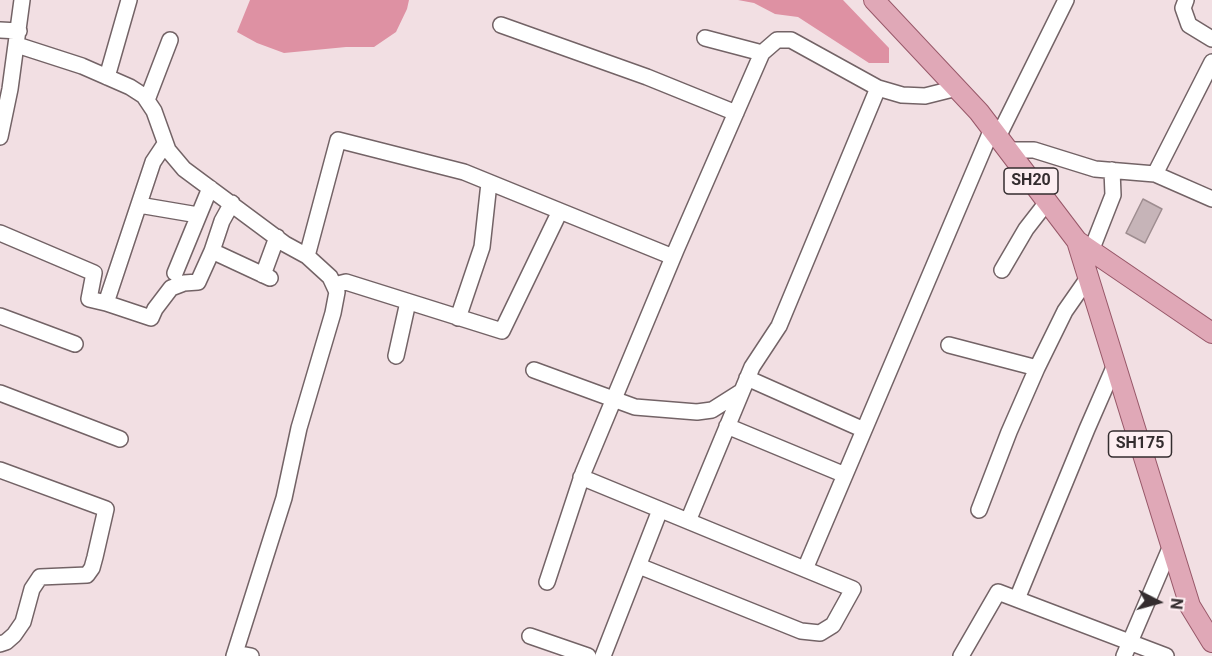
<!DOCTYPE html>
<html>
<head>
<meta charset="utf-8">
<style>
	body { margin:0 }
	#map { position:relative; width:1212px; height:656px; overflow:hidden; background:#f2dfe3; font-family:Roboto,sans-serif }
	canvas { display:block }
	.north { position:absolute; left:1128px; top:572px; width:60px; height:60px; -webkit-text-stroke:4px #fdeef1; paint-order:stroke; rotate:96deg; font-size:16px; font-weight:700; line-height:24px; text-align:center; color:#342d2f }
	.north::after { content:''; display:block; margin:auto; width:21px; height:27px; background:#342d2f; clip-path:polygon(50% 0,100% 100%,50% 72%,0 100%) }
</style>
</head>
<body>
<div id="map">
<canvas width="1212" height="656"></canvas>
<div class="north">N</div>
</div>
<script>
const g = document.querySelector('canvas').getContext('2d');
g.lineJoin = 'round';
function paint(path, color) {
  g.fillStyle = color;
  g.fill(path, 'evenodd');
}
function poly(rows) {
  const path = new Path2D();
  for (const r of rows) {
    path.moveTo(r[0], r[1]);
    for (let i = 2; i < r.length; i += 2) path.lineTo(r[i], r[i + 1]);
  }
  return path;
}
function trace(path, color, width, dash) {
  g.strokeStyle = color;
  g.lineWidth = width;
  g.lineCap = dash ? 'butt' : 'round';
  g.setLineDash(dash || []);
  g.stroke(path);
}
function drawText(font, color, halo, rows, align = 'center') {
  g.font = font + ' Roboto,sans-serif';
  g.lineWidth = 4.5;
  g.setLineDash([]);
  g.textBaseline = 'middle';
  g.strokeStyle = halo;
  g.fillStyle = color;
  for (const [text, x, y, turn = 0] of rows) {
    g.save();
    g.translate(x, y);
    g.rotate((+turn || 0) * Math.PI / 180);
    g.textAlign = isNaN(turn) ? turn : align;
    if (halo) g.strokeText(text, 0, 0);
    g.fillText(text, 0, 0);
    g.restore();
  }
}
const water = poly([
	[250,0,409,0,407,9,396,32,374,47,346,47,284,53,257,43,237,32],
	[738,0,843,0,889,48,889,63,869,63,798,17,775,14,754,3]
]);
const building = poly([
	[1143,199,1162,209,1145,243,1126,233,1143,199]
]);
const minor = poly([
	[1186,0,1183,8,1189,25,1212,39],
	[501,25,647,77,736,113],
	[0,30,19,31],
	[705,38,762,53],
	[17,45,82,66,130,87,144,96,154,111,168,150,184,169,285,244,307,256,330,277,337,292,333,313,299,428,284,498,234,656],
	[107,77,129,0],
	[147,100,170,40],
	[0,137,10,89,22,0],
	[998,137,1066,0],
	[1008,150,1034,150,1095,169,1155,174,1212,199],
	[1155,174,1212,62],
	[139,205,198,215],
	[0,233,94,273,89,299,106,303,151,318,155,309,171,288,184,283,198,282,212,251,222,221,232,203],
	[212,251,270,278],
	[1091,251,1113,195,1112,170],
	[307,256,338,140,464,172,673,257],
	[1002,270,1026,229,1047,202],
	[175,273,210,188],
	[263,275,277,237],
	[334,285,346,282,502,331,560,211],
	[106,303,153,162,165,144],
	[0,316,75,344],
	[458,318,482,247,489,183],
	[949,345,1037,368],
	[396,356,408,302],
	[534,370,635,407,697,412,712,410,742,391],
	[747,378,864,430],
	[0,393,120,439],
	[727,426,845,475],
	[0,470,106,509,95,557,92,568,87,575,40,577,32,589,23,622,14,635,6,642,0,644],
	[581,477,853,589,833,625,820,633,801,631,639,566],
	[979,510,1009,432,1037,368,1065,311,1088,278],
	[688,521,752,367,779,326,878,88],
	[805,569,992,129],
	[547,582,583,473,676,250,762,53,777,40,791,40,878,88,902,95,925,96,957,88],
	[1017,599,1087,429,1115,365],
	[530,636,588,656],
	[235,653,251,656],
	[603,656,660,510],
	[961,656,998,592,1166,656],
	[1124,656,1171,546]
]);
const major = poly([
	[874,0,979,112,1077,241,1212,333],
	[1077,241,1190,606,1212,642]
]);
const shields = [
	[1031,181,54],
	[1140,444,63]
];
const shieldNames = [
	["SH20",1031,181],
	["SH175",1140,444]
];
paint(water, '#de91a3');
paint(building, '#c6b4b8');
trace(building, '#9e8d90', 1.5);
trace(minor, '#736366', 18);
trace(major, '#975768', 22);
trace(minor, '#fff', 15);
trace(major, '#e0a8b7', 20);
for (const [x, y, w] of shields) {
  const box = new Path2D();
  box.roundRect(x - w / 2, y - 13, w, 26, 4.5);
  g.fillStyle = '#fdeef1';
  g.fill(box);
  trace(box, '#342d2f', 1.5);
}
drawText('bold 16px', '#342d2f', null, shieldNames);
</script>
</body>
</html>
